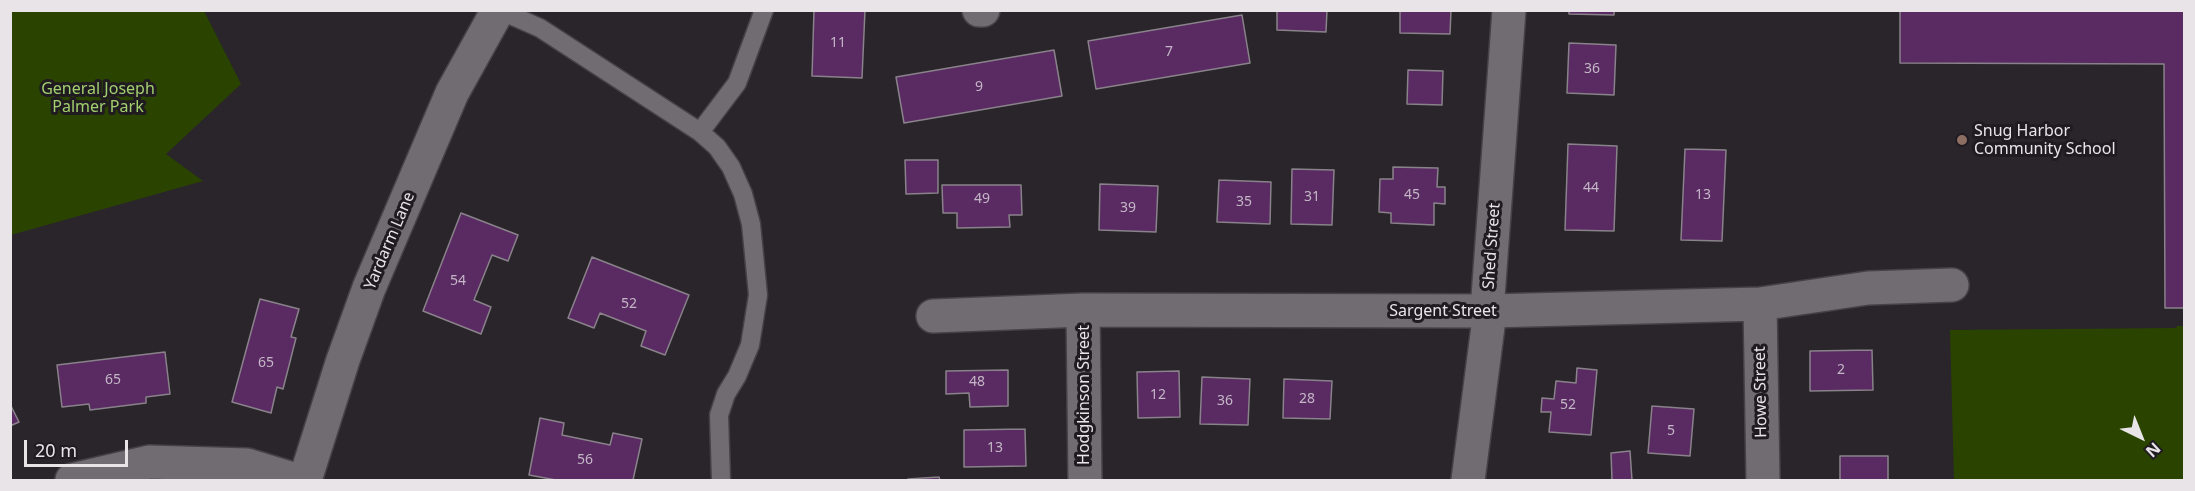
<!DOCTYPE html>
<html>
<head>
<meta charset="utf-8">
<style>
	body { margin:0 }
	#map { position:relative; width:2195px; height:491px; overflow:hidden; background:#2a252b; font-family:"Noto Sans",sans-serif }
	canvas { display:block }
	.frame { position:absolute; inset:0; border:12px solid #e8e4e8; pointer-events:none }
	.north { position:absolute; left:2111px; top:407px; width:60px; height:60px; -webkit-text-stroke:4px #201b21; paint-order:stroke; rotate:137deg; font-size:16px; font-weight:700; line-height:24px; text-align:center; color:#e8e4e8 }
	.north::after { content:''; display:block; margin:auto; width:21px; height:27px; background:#e8e4e8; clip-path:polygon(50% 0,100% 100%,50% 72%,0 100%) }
	.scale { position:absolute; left:24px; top:440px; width:104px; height:27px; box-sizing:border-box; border:3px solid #e8e4e8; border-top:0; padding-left:8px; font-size:18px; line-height:21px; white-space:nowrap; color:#e8e4e8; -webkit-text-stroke:4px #201b21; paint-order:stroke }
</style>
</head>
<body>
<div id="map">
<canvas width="2195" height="491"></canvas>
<div class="frame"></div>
<div class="north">N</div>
<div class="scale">20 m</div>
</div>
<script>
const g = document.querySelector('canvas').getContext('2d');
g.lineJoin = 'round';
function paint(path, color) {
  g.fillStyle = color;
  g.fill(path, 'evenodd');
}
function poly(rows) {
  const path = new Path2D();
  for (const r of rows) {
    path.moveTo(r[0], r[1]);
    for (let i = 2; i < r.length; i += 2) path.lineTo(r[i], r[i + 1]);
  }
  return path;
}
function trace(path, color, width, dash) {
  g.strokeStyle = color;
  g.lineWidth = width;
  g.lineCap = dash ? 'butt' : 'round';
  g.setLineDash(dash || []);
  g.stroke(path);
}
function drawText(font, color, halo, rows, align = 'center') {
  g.font = font + ' "Noto Sans",sans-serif';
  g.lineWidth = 6;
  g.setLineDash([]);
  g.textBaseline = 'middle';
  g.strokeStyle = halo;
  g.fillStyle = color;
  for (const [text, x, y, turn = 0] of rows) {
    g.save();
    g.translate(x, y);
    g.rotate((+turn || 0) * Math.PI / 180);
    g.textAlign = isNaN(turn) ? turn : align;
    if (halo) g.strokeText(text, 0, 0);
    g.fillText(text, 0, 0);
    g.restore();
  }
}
const green = poly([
	[11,10,204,11,241,84,166,154,203,181,11,235],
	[2177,326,2184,326,2184,480,1954,480,1950,330,2176,328]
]);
const building = poly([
	[814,10,865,10,862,78,812,76,814,10],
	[1277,10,1327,10,1326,32,1277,30,1277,10],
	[1400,10,1451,10,1450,34,1400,33,1400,10],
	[1569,10,1614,10,1614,15,1569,14,1569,10],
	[1900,10,2184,10,2184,308,2165,308,2164,64,1900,63,1900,10],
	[1242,15,1250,63,1096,89,1088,41,1242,15],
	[1569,43,1616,45,1614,95,1567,93,1569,43],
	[1054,50,1062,96,904,123,896,77,1054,50],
	[1408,70,1443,71,1442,105,1407,104,1408,70],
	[1568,144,1617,146,1614,231,1565,230,1568,144],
	[1685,149,1726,150,1722,241,1681,240,1685,149],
	[905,160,938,160,938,193,906,194,905,160],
	[1393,167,1438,168,1437,187,1445,187,1445,204,1434,203,1434,225,1391,223,1391,213,1379,212,1380,179,1393,179,1393,167],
	[1292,169,1334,170,1332,225,1291,224,1292,169],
	[1219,180,1271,182,1270,224,1217,222,1219,180],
	[1100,184,1158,186,1156,232,1099,230,1100,184],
	[942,185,1021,185,1022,215,1009,215,1010,227,957,228,957,213,943,213,942,185],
	[461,213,518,235,508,261,492,255,474,300,491,307,481,334,423,311,461,213],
	[592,257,689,295,665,355,641,346,646,331,600,313,594,328,568,318,592,257],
	[260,299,299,309,291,337,296,338,283,389,277,387,271,413,232,402,260,299],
	[1872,350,1873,390,1810,391,1810,351,1872,350],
	[165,352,170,394,146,397,146,403,90,410,89,404,62,407,57,365,165,352],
	[1577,368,1597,370,1591,435,1549,432,1551,412,1541,412,1542,398,1554,399,1556,381,1576,383,1577,368],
	[1008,370,1008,406,970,407,969,393,946,394,946,371,1008,370],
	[1179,371,1180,417,1138,418,1137,372,1179,371],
	[1202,377,1250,379,1248,425,1200,424,1202,377],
	[1284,379,1332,381,1330,419,1283,418,1284,379],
	[10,404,19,422,10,426,10,404],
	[1652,406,1694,409,1690,456,1648,453,1652,406],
	[540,418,564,423,562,435,610,445,613,433,642,439,633,480,556,480,529,475,540,418],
	[1025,429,1026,466,964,467,964,430,1025,429],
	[1630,451,1632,480,1612,480,1611,453,1630,451],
	[1840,456,1888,456,1888,480,1840,480,1840,456],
	[939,477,940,480,908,480,908,479,939,477]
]);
const service = poly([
	[499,10,540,28,700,132,717,147,731,167,743,194,751,224,758,295,750,345,737,376,726,394,719,415,721,480],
	[700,132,737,83,764,10]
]);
const minor = poly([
	[979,10,983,10],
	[1760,304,1763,480],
	[1083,310,1085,480],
	[933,316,1083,310,1490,311,1760,304,1868,288,1952,285],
	[72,480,149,462,247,465,296,480],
	[305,480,343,360,369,288,452,93,498,10],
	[1468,480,1490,311,1488,297,1509,10]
]);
const markers = [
	[1962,140,6,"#8d6e63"]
];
const numberNames = [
	["11",838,43],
	["7",1169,52],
	["36",1592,69],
	["9",979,87],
	["44",1591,188],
	["45",1412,195],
	["13",1703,195],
	["31",1312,197],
	["49",982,199],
	["35",1244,202],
	["39",1128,208],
	["54",458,281],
	["52",629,304],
	["65",266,363],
	["2",1841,370],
	["65",113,380],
	["48",977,382],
	["12",1158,395],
	["28",1307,399],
	["36",1225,401],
	["52",1568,405],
	["5",1671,431],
	["13",995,448],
	["56",585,460]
];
const parkNames = [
	["General Joseph",98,89],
	["Palmer Park",98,107]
];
const poiNames = [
	["Snug Harbor",1974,131],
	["Community School",1974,149]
];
const streetNames = [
	["Yardarm Lane",390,241,-67],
	["Shed Street",1492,246,-86],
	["Sargent Street",1443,311],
	["Howe Street",1761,392,-91],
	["Hodgkinson Street",1084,395,-90]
];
paint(green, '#2a4400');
paint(building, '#592b62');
trace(building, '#89828a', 1.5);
trace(service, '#454146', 21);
trace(minor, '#454146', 36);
trace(service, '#716b72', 18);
trace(minor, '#716b72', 33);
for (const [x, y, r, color] of markers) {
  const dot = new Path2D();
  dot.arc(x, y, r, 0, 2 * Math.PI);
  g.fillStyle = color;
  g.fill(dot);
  trace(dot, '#201b21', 2);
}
drawText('14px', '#c4b6c6', null, numberNames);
drawText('16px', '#a2d06f', '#201b21', parkNames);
drawText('16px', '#e8e4e8', '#201b21', poiNames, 'left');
drawText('16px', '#e8e4e8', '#201b21', streetNames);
</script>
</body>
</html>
